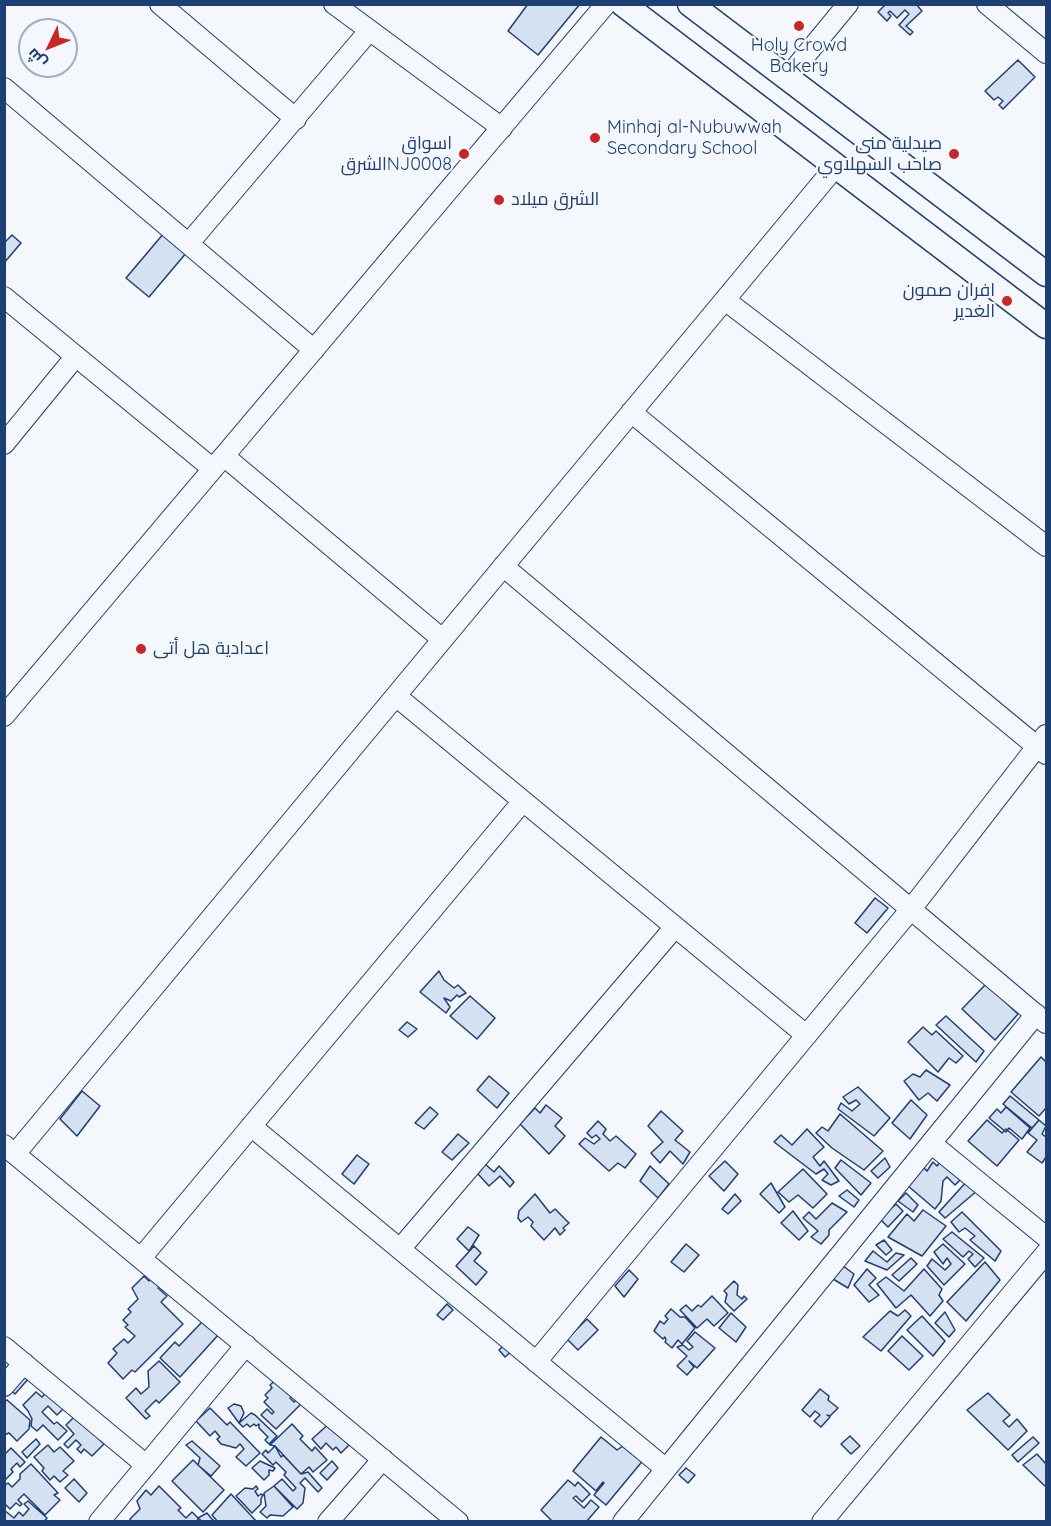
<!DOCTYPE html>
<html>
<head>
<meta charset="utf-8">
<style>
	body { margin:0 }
	#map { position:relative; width:1051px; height:1526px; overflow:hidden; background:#f4f7fb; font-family:Quicksand,Cairo,sans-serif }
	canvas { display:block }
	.frame { position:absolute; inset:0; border:6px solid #1d3f73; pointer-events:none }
	.north { position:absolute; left:18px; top:18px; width:60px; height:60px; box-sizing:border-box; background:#f4f7fb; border:2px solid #9eadc5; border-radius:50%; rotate:227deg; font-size:16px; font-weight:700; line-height:24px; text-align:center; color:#1d3f73 }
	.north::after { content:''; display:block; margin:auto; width:21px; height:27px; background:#c62828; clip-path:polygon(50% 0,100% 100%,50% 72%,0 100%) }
</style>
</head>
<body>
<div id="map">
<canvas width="1051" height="1526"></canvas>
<div class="frame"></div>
<div class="north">ش</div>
</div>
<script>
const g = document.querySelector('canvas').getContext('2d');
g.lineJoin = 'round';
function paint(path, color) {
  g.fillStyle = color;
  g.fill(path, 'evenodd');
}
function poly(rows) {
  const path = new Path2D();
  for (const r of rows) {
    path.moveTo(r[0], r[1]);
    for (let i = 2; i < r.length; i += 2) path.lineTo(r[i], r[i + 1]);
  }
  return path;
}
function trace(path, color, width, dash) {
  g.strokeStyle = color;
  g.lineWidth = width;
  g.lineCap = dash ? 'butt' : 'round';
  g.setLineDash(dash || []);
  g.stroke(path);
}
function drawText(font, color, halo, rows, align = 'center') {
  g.font = font + ' Quicksand,Cairo,sans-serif';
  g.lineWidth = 4.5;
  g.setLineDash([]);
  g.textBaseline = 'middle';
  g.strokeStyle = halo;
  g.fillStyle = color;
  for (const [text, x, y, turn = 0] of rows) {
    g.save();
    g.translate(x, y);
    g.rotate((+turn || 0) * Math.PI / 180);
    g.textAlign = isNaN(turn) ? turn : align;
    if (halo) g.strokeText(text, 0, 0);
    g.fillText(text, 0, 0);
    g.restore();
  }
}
const building = poly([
	[528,4,580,4,538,55,508,31,528,4],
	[886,4,916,4,922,11,906,26,913,32,910,35,899,25,909,14,905,10,897,18,890,11,888,13,891,16,887,21,878,12,886,4],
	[1018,60,1035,77,1003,109,999,105,1003,101,998,97,994,100,985,91,1018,60],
	[164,233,187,252,149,297,126,278,164,233],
	[12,235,21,243,4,263,4,243,12,235],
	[875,898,888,908,867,933,855,923,875,898],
	[439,971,444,980,454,988,458,985,466,993,459,997,457,995,451,1001,444,998,450,1007,446,1013,420,992,439,971],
	[986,984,1018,1014,995,1040,962,1009,986,984],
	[470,996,495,1018,477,1039,450,1016,470,996],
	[946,1016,984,1051,976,1062,936,1025,946,1016],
	[407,1022,417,1029,408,1037,399,1030,407,1022],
	[923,1027,932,1035,936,1031,963,1056,956,1063,949,1058,938,1072,908,1042,923,1027],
	[1041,1057,1046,1062,1046,1108,1039,1116,1011,1092,1041,1057],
	[926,1070,950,1085,937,1101,928,1093,919,1100,904,1081,913,1074,920,1077,926,1070],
	[489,1076,509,1093,497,1108,477,1090,489,1076],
	[858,1087,890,1118,874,1136,838,1109,841,1103,852,1111,860,1104,856,1100,849,1104,843,1097,858,1087],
	[82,1091,100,1106,77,1136,60,1119,82,1091],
	[1010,1096,1039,1120,1032,1128,1003,1104,1010,1096],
	[911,1100,927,1115,910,1139,892,1123,911,1100],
	[546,1105,562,1118,555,1126,565,1136,549,1154,520,1124,535,1108,540,1113,546,1105],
	[430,1107,438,1114,424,1129,415,1123,430,1107],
	[1006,1107,1030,1128,1022,1139,1009,1128,1006,1132,989,1118,997,1109,1001,1113,1006,1107],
	[661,1111,683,1131,675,1140,690,1152,683,1164,670,1151,660,1163,651,1153,663,1142,648,1126,661,1111],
	[840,1114,883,1151,864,1170,832,1148,816,1133,822,1127,828,1131,840,1114],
	[987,1120,1002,1133,1006,1129,1019,1140,997,1166,968,1141,987,1120],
	[1039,1120,1046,1126,1042,1134,1046,1137,1046,1157,1042,1163,1027,1152,1037,1140,1028,1133,1039,1120],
	[598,1121,606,1129,603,1134,610,1141,616,1136,636,1154,625,1168,618,1163,609,1171,579,1144,585,1138,594,1144,600,1139,596,1135,592,1138,587,1133,598,1121],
	[807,1129,824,1147,813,1157,820,1166,824,1161,839,1181,831,1185,822,1180,828,1174,824,1169,816,1174,774,1142,781,1135,792,1145,807,1129],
	[458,1134,469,1143,452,1160,442,1152,458,1134],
	[357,1155,369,1164,354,1184,342,1174,357,1155],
	[885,1158,890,1167,878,1178,871,1171,885,1158],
	[943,1158,963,1177,955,1185,947,1177,943,1181,941,1201,935,1209,907,1185,923,1167,927,1171,933,1162,937,1166,943,1158],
	[841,1160,871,1183,861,1195,835,1168,841,1160],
	[725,1161,738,1174,724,1191,709,1176,725,1161],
	[485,1164,494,1172,499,1166,514,1182,510,1187,500,1176,489,1186,478,1174,485,1164],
	[650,1166,669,1184,658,1198,640,1181,650,1166],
	[803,1169,827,1194,813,1208,798,1195,789,1202,778,1192,803,1169],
	[968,1180,978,1190,945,1218,939,1212,968,1180],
	[771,1183,785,1207,779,1213,760,1194,771,1183],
	[847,1190,859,1200,854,1207,839,1196,847,1190],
	[906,1193,918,1205,913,1212,898,1201,906,1193],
	[535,1194,550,1213,555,1209,569,1223,563,1228,565,1230,560,1235,555,1228,544,1240,531,1226,533,1222,528,1217,521,1222,518,1218,519,1211,535,1194],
	[735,1194,741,1201,728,1214,722,1209,735,1194],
	[832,1203,847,1212,829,1230,829,1235,821,1244,811,1237,818,1231,803,1218,809,1212,816,1219,832,1203],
	[896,1204,903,1211,888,1227,880,1219,896,1204],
	[923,1210,946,1226,922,1256,888,1237,907,1214,914,1221,923,1210],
	[793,1211,808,1231,799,1240,781,1223,793,1211],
	[962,1212,1001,1251,995,1261,970,1240,975,1236,965,1228,959,1232,951,1222,962,1212],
	[468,1227,479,1235,469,1251,457,1239,468,1227],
	[952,1232,984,1258,975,1267,968,1259,973,1254,969,1251,963,1257,943,1239,952,1232],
	[884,1240,892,1250,886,1255,876,1245,884,1240],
	[686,1244,699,1255,684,1272,671,1262,686,1244],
	[943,1244,965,1264,944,1285,927,1266,932,1259,945,1270,951,1264,947,1258,943,1264,934,1252,943,1244],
	[474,1246,481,1253,474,1261,487,1272,476,1285,456,1266,474,1246],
	[873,1251,887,1262,896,1253,904,1255,887,1270,865,1261,873,1251],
	[911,1258,917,1264,899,1281,892,1275,911,1258],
	[985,1262,1000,1280,966,1321,947,1302,985,1262],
	[843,1266,854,1274,848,1288,833,1279,843,1266],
	[867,1269,876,1278,869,1285,879,1295,869,1302,854,1285,867,1269],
	[924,1269,942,1289,939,1295,943,1301,930,1316,911,1295,896,1308,877,1284,886,1277,904,1291,924,1269],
	[629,1270,638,1279,624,1297,615,1286,629,1270],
	[144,1276,149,1281,153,1276,162,1285,158,1288,167,1296,161,1302,183,1324,135,1372,132,1370,123,1379,108,1363,117,1353,113,1349,124,1339,128,1343,135,1336,125,1327,128,1325,123,1320,131,1312,128,1309,138,1299,132,1288,144,1276],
	[734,1281,738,1285,737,1295,742,1299,744,1296,747,1299,734,1311,725,1302,727,1294,724,1291,734,1281],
	[712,1296,728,1313,714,1326,707,1319,697,1328,680,1310,686,1305,692,1311,698,1305,701,1307,712,1296],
	[447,1304,453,1310,443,1320,437,1315,447,1304],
	[671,1309,680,1317,685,1317,695,1328,682,1344,678,1340,672,1348,665,1342,666,1340,665,1337,663,1339,654,1331,660,1321,664,1324,668,1319,665,1316,671,1309],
	[905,1310,911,1316,881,1351,863,1337,890,1311,898,1316,905,1310],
	[945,1312,955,1330,949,1337,935,1323,945,1312],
	[731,1313,746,1327,736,1342,719,1328,731,1313],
	[922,1316,945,1341,933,1356,907,1330,922,1316],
	[587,1319,598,1330,578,1350,567,1339,587,1319],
	[202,1322,210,1329,213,1326,220,1333,180,1377,160,1358,175,1342,179,1346,202,1322],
	[695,1332,715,1348,697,1368,689,1361,694,1367,687,1375,677,1366,687,1356,677,1347,683,1345,689,1350,693,1347,687,1341,695,1332],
	[902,1336,923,1356,909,1370,888,1351,902,1336],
	[507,1342,514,1349,505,1357,499,1350,507,1342],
	[159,1361,180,1382,159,1403,156,1400,145,1411,150,1416,146,1419,126,1398,136,1388,141,1394,149,1387,148,1371,159,1361],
	[23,1370,30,1377,15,1394,7,1387,23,1370],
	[279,1377,295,1393,290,1398,294,1402,296,1400,301,1404,276,1429,261,1415,267,1409,272,1414,274,1412,264,1402,268,1398,265,1395,272,1388,270,1385,279,1377],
	[820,1389,829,1396,828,1400,838,1408,830,1416,827,1415,830,1417,821,1427,814,1421,820,1415,815,1411,810,1417,802,1410,820,1389],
	[36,1392,42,1397,46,1393,63,1409,57,1415,48,1406,42,1412,54,1424,57,1422,67,1431,58,1440,43,1425,37,1431,31,1426,32,1419,28,1411,23,1405,36,1392],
	[988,1393,1010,1415,1003,1421,1009,1427,1017,1419,1027,1431,1008,1450,967,1410,988,1393],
	[7,1400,30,1420,29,1429,17,1441,9,1433,4,1435,4,1402,7,1400],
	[234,1404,241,1406,244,1413,239,1423,228,1408,234,1404],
	[210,1408,227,1425,230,1422,260,1453,246,1466,236,1457,244,1449,240,1444,236,1448,221,1444,217,1439,220,1437,215,1431,210,1436,196,1421,210,1408],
	[251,1413,255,1415,277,1436,269,1444,265,1440,268,1437,259,1428,259,1424,256,1426,254,1424,250,1427,247,1424,243,1427,239,1423,251,1413],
	[75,1416,104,1444,92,1456,84,1449,81,1453,77,1449,81,1445,76,1440,68,1448,64,1444,74,1434,66,1425,75,1416],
	[331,1422,349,1445,341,1453,336,1447,333,1450,326,1443,321,1449,312,1439,331,1422],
	[292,1424,303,1436,300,1439,312,1451,315,1447,327,1460,313,1472,309,1467,301,1474,283,1455,281,1457,275,1446,270,1445,292,1424],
	[850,1436,860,1446,851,1454,841,1444,850,1436],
	[601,1437,617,1450,623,1446,632,1454,636,1450,645,1458,606,1505,594,1495,604,1483,603,1482,596,1491,573,1471,601,1437],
	[1033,1437,1039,1443,1018,1462,1012,1455,1033,1437],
	[36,1439,40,1444,27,1458,22,1452,36,1439],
	[192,1441,220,1466,211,1476,198,1465,200,1458,186,1445,192,1441],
	[48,1445,54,1452,60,1447,74,1461,63,1471,68,1475,60,1482,54,1476,50,1480,42,1471,44,1468,34,1457,48,1445],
	[275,1446,301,1474,308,1472,322,1488,318,1492,305,1478,300,1483,305,1488,303,1503,297,1509,274,1486,282,1479,293,1491,296,1488,284,1475,286,1472,276,1462,273,1465,262,1454,266,1450,268,1453,275,1446],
	[11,1448,25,1462,20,1467,17,1463,11,1469,13,1472,6,1479,4,1477,4,1455,11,1448],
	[1037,1454,1046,1464,1046,1487,1023,1465,1037,1454],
	[193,1460,224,1490,203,1512,172,1481,193,1460],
	[260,1461,275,1468,273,1471,269,1470,269,1475,264,1480,252,1468,260,1461],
	[332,1461,338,1468,327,1480,320,1473,332,1461],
	[31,1464,58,1493,54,1495,60,1500,45,1515,24,1494,18,1500,22,1504,20,1506,16,1503,10,1509,4,1503,4,1486,8,1483,12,1487,20,1479,20,1474,31,1464],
	[686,1468,695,1475,688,1483,679,1475,686,1468],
	[74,1479,87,1493,79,1502,65,1488,74,1479],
	[568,1480,575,1486,578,1482,590,1494,582,1502,576,1496,573,1498,584,1508,591,1500,599,1507,586,1522,553,1522,541,1510,568,1480],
	[159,1486,181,1508,178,1510,186,1518,192,1512,198,1518,197,1522,132,1522,130,1519,140,1509,137,1501,146,1490,151,1495,159,1486],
	[256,1486,258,1489,255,1491,258,1496,261,1494,263,1495,261,1499,261,1504,252,1513,236,1496,245,1488,253,1489,256,1486],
	[274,1486,293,1507,283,1516,270,1515,267,1518,260,1512,266,1506,264,1493,274,1486],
	[231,1494,257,1522,218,1522,212,1515,231,1494],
	[28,1501,47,1518,44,1522,7,1522,4,1519,4,1510,14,1518,19,1512,23,1516,29,1509,24,1504,28,1501],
	[207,1513,211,1518,215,1522,203,1522,198,1518,207,1513]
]);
const minor = poly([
	[160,4,296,119],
	[334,4,502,128],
	[987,4,1046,53],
	[787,78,848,4],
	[4,88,314,350],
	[189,243,369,31],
	[4,297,213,469],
	[725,300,1046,546],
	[631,412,1046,754],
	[4,444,76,356],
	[224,456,442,639],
	[503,566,1046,1023],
	[396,696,806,1035],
	[4,716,606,4],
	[251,1126,666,1469],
	[932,1144,1046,1237],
	[4,1145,458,1522],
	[15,1154,836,166],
	[400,1249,675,927],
	[141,1258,523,801],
	[4,1347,146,1465],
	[536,1362,911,909,1046,735],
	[4,1386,24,1363],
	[99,1522,246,1345],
	[328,1522,383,1459],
	[623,1522,1036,1014],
	[822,1522,1046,1253]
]);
const tertiary = poly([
	[623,4,1046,326],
	[690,4,1046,274]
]);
const markers = [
	[799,26,6,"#c62828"],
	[595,138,6,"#c62828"],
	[464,154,6,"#c62828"],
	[954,154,6,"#c62828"],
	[499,200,6,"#c62828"],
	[1007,301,6,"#c62828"],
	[141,649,6,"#c62828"]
];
const poiNames = [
	["Holy Crowd",799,46,"center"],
	["Bakery",799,67,"center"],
	["Minhaj al-Nubuwwah",607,128],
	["Secondary School",607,149],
	["اسواق",452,144,"right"],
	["الشرقNJ0008",452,165,"right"],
	["صيدلية منى",942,144,"right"],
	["صاحب السهلاوي",942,165,"right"],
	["الشرق ميلاد",511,200],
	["افران صمون",995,291,"right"],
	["الغدير",995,312,"right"],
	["اعدادية هل أتى",153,649]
];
paint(building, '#d5e0f0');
trace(building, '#1d3f73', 1.5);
trace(minor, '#1d3f73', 22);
trace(tertiary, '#1d3f73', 27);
trace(minor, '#f4f7fb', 20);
trace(tertiary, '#f4f7fb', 24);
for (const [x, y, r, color] of markers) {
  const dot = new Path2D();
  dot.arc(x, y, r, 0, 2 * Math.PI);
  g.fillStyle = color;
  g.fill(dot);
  trace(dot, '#f4f7fb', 2);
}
drawText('18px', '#1d3f73', '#f4f7fb', poiNames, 'left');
</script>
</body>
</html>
